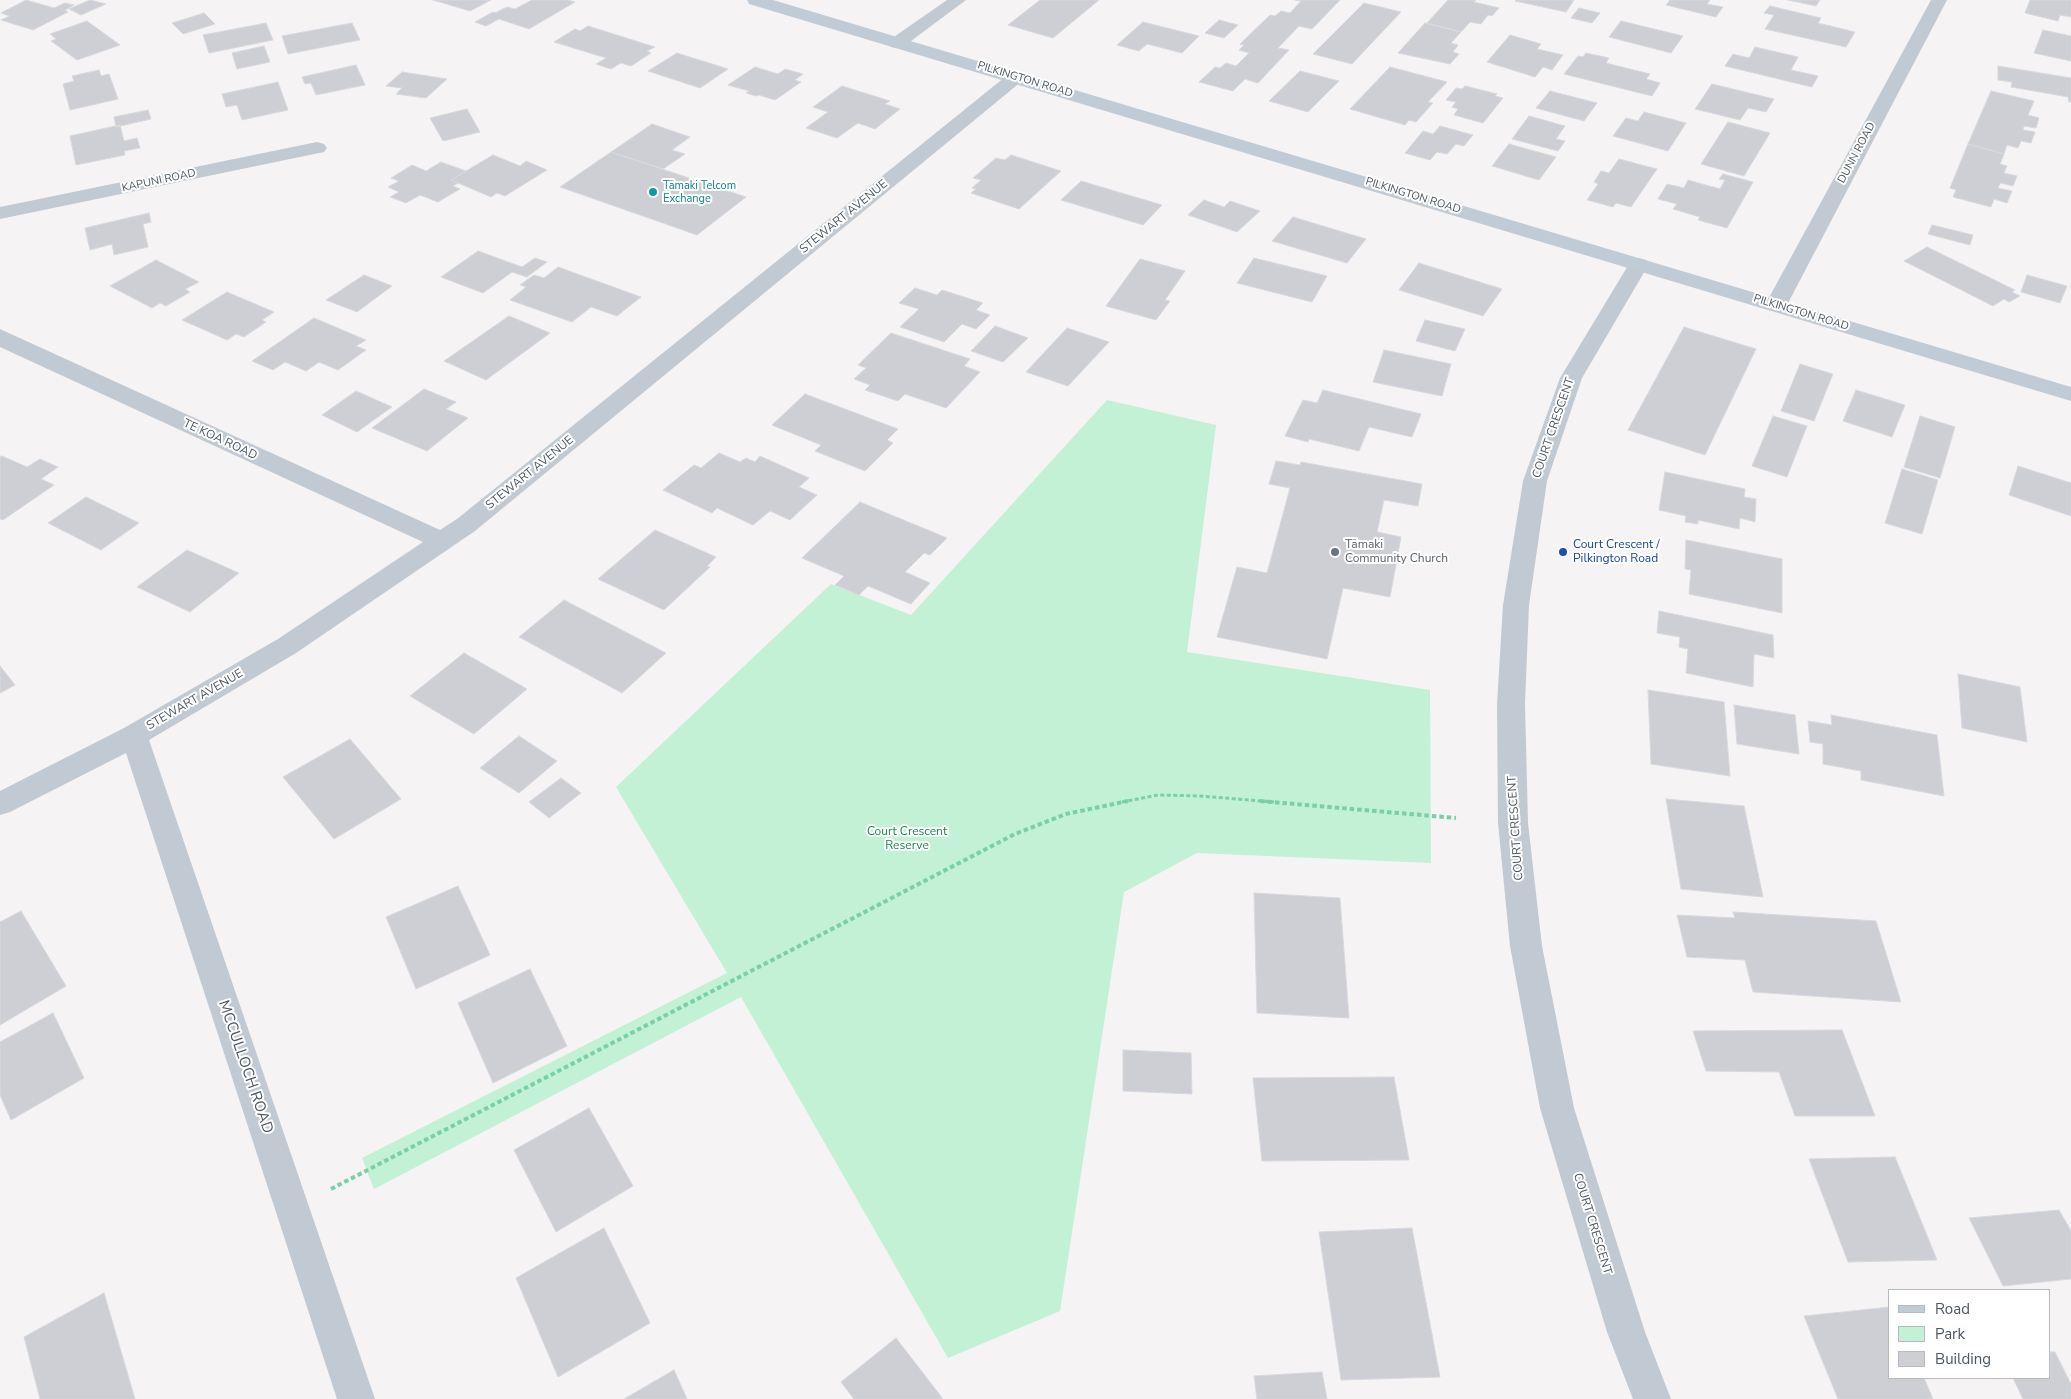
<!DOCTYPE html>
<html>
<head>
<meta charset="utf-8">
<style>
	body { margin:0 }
	#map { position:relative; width:2071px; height:1399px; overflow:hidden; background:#f5f3f3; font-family:"Nunito Sans",sans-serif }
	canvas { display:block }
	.legend { position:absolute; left:1888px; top:1289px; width:162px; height:90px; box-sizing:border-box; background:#fff; border:1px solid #b7bbc0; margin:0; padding:6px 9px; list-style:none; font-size:15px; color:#4a5661 }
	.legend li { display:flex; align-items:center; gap:10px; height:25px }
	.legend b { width:25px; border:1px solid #b7bbc0 }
</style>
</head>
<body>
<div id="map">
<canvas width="2071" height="1399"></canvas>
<ul class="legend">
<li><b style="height:6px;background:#c1cbd6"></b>Road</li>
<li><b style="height:14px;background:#c3f1d5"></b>Park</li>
<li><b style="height:14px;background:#cdcfd5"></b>Building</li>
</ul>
</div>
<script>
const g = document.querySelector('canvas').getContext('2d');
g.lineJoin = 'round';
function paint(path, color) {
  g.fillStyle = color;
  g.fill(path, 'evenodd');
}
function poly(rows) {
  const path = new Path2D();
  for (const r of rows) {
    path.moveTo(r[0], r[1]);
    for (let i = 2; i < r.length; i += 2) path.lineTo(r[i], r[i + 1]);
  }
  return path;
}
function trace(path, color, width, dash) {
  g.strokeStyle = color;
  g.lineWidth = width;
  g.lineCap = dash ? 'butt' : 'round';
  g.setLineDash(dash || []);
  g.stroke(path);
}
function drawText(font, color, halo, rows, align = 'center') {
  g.font = font + ' "Nunito Sans",sans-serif';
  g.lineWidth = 4;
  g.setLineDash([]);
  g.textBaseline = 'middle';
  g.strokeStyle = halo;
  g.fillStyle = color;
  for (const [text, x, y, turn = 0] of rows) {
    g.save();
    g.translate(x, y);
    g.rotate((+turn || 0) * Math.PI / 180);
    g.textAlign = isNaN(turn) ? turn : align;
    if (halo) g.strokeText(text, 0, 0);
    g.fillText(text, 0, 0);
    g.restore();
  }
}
const green = poly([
	[1107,400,1216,425,1187,652,1430,690,1431,863,1197,853,1124,892,1060,1311,948,1358,741,997,374,1189,362,1158,727,973,616,787,831,584,911,615]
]);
const building = poly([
	[26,0,54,8,65,3,74,5,65,10,68,12,33,30,1,20,10,16,1,13,26,0],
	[90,0,106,4,81,15,69,9,90,0],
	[433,0,491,0,470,11,433,0],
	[532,0,567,0,575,2,529,29,499,19,486,26,475,22,493,12,495,13,507,7,515,9,532,0],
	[1040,0,1099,0,1053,38,1008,25,1040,0],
	[1295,0,1340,0,1312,29,1299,26,1278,48,1289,50,1258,83,1245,79,1233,91,1199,82,1215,67,1220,68,1226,63,1236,66,1249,53,1239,50,1244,45,1240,44,1270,15,1275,16,1281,11,1290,13,1301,1,1295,0],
	[1448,0,1476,0,1474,2,1499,8,1492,16,1488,15,1481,24,1470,22,1461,32,1427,23,1448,0],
	[1516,0,1574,0,1566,12,1515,1,1516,0],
	[1670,0,1710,0,1707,4,1723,7,1716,17,1666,5,1670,0],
	[1788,0,1820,0,1816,6,1788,0],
	[2030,0,2071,0,2071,17,2060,15,2058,21,2025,13,2030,0],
	[1364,3,1401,12,1352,64,1313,54,1364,3],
	[1770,6,1821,18,1818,23,1855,32,1846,47,1765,29,1774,15,1764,13,1770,6],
	[1579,8,1600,13,1592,23,1571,18,1579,8],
	[204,13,215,24,183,34,172,23,204,13],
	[1219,20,1238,25,1224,38,1205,33,1219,20],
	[87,21,120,45,77,60,51,41,56,39,50,34,87,21],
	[1621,21,1683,36,1671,53,1609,37,1621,21],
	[1143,22,1199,36,1182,53,1147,44,1139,51,1117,45,1143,22],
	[266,23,273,40,209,53,203,35,266,23],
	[352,23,360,40,288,54,282,36,352,23],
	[1425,23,1461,32,1451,43,1458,45,1453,52,1459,54,1450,64,1398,53,1425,23],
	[588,26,655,47,647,51,651,53,631,66,621,63,611,69,596,64,606,58,554,42,575,29,580,31,588,26],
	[2043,30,2071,36,2071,61,2034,53,2043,30],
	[1510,35,1541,44,1537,49,1563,55,1552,70,1543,67,1535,77,1487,62,1510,35],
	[264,46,270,62,237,69,232,53,264,46],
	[1755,47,1798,57,1791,70,1818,76,1812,87,1725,66,1733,54,1749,58,1755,47],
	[677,53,728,69,700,88,648,71,677,53],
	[1586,53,1609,58,1606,63,1650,74,1646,79,1660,83,1652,96,1564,74,1578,56,1583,57,1586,53],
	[356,65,365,85,316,95,311,83,305,84,302,77,356,65],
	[1998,66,2071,78,2071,102,2069,102,2068,97,2011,87,2012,82,1998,80,1998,66],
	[755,67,778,74,785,69,803,74,795,80,801,82,775,100,759,95,756,96,746,93,749,91,728,85,755,67],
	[1390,67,1447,82,1428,102,1433,103,1416,122,1409,120,1405,125,1350,109,1390,67],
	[99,70,101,76,109,74,118,99,70,110,63,84,74,81,72,76,99,70],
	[1300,71,1339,81,1308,112,1269,101,1300,71],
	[402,72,447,79,426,98,396,94,402,88,386,86,402,72],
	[278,82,288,110,242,120,237,105,226,107,222,94,278,82],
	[1712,84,1774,99,1766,112,1748,108,1740,120,1695,109,1712,84],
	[842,86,890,101,885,104,900,109,875,129,858,123,837,138,806,128,828,112,813,107,842,86],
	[1465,86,1497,94,1495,96,1503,98,1483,123,1454,115,1458,109,1452,107,1456,102,1446,100,1456,88,1462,89,1465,86],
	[1550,91,1597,103,1584,121,1536,108,1550,91],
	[1991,91,2034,101,2028,115,2039,118,2036,128,2024,126,2023,130,2035,132,2031,143,2021,141,2018,148,2007,145,2004,154,1968,144,1991,91],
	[467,109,480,132,443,141,430,118,467,109],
	[148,110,151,119,116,127,114,117,148,110],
	[1644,112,1686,123,1668,151,1613,136,1626,118,1638,121,1644,112],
	[1529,116,1565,126,1556,139,1565,141,1558,151,1512,139,1529,116],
	[1728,122,1770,133,1744,176,1701,164,1728,122],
	[652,124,690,137,672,150,685,154,663,169,611,152,652,124],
	[120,125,124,141,137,138,140,148,124,151,125,155,76,165,70,136,120,125],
	[1440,126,1473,135,1464,146,1456,144,1447,154,1437,152,1430,160,1405,153,1423,131,1433,134,1440,126],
	[1509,144,1556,157,1539,180,1492,166,1509,144],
	[1968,144,2004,154,2000,164,2007,166,2004,173,2017,176,2013,186,2000,183,1998,188,2012,191,2007,203,1994,199,1991,207,1953,197,1956,190,1950,188,1968,144],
	[611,152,746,197,697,235,560,187,611,152],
	[493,155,520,166,526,161,547,170,505,196,497,193,491,197,451,180,493,155],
	[1011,155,1061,171,1019,209,971,193,976,189,972,188,981,180,973,178,996,158,1005,160,1011,155],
	[1619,159,1657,169,1631,207,1616,203,1613,207,1587,200,1598,184,1594,182,1601,171,1609,173,1619,159],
	[441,162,466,171,451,180,458,183,453,186,460,189,438,202,420,195,406,203,390,197,399,192,388,187,399,181,391,178,412,165,426,171,441,162],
	[1723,174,1753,182,1727,228,1698,220,1700,217,1673,209,1677,204,1658,199,1667,184,1684,188,1688,180,1720,189,1725,180,1719,179,1723,174],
	[1081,181,1162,205,1143,225,1061,200,1081,181],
	[1204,200,1224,207,1230,201,1260,211,1237,232,1188,215,1204,200],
	[149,213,151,222,143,224,148,247,114,255,112,244,90,250,85,228,149,213],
	[1293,217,1366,239,1347,263,1272,241,1293,217],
	[1932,225,1973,235,1970,245,1928,234,1932,225],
	[1927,247,2015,290,2012,292,2020,296,2009,302,2004,299,1993,306,1904,261,1927,247],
	[478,251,522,267,535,258,547,262,527,277,512,272,483,293,441,277,478,251],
	[1254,258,1327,276,1312,302,1237,283,1254,258],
	[1140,259,1185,271,1165,300,1170,301,1156,320,1106,306,1140,259],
	[156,260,199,282,185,289,190,292,166,306,160,303,152,308,110,286,156,260],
	[1419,263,1502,289,1483,316,1399,290,1419,263],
	[558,267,641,297,617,316,591,307,572,322,510,300,526,287,520,285,534,275,544,278,558,267],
	[364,275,392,286,357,312,326,300,364,275],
	[2027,275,2067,286,2060,303,2021,292,2027,275],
	[915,288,937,295,942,290,983,303,976,310,990,315,976,329,962,324,944,342,900,327,919,309,899,303,915,288],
	[227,292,274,312,262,320,266,322,244,337,236,334,227,340,182,320,227,292],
	[509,316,550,333,486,380,444,361,509,316],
	[314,318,366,340,356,346,366,350,338,370,319,362,306,371,285,362,273,370,252,361,314,318],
	[1425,320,1465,329,1455,351,1416,341,1425,320],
	[995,326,1028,338,1003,362,971,351,995,326],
	[1684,327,1756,349,1705,455,1628,430,1684,327],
	[1067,328,1109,342,1068,386,1026,372,1067,328],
	[891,333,970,359,964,366,980,372,946,408,905,394,898,401,865,390,870,385,854,379,866,368,858,365,891,333],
	[1384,350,1451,364,1442,396,1373,382,1384,350],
	[1800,364,1833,374,1814,421,1781,411,1800,364],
	[424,389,456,402,446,409,468,418,427,451,372,428,424,389],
	[1323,390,1421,414,1412,437,1369,427,1359,451,1309,439,1308,442,1285,436,1303,400,1317,403,1323,390],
	[1856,390,1905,405,1892,437,1843,421,1856,390],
	[356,391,392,407,357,432,322,415,356,391],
	[805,394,898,429,887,440,893,443,865,471,815,451,821,445,772,425,805,394],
	[1773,416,1807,426,1787,477,1752,466,1773,416],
	[1920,416,1955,427,1940,478,1904,467,1920,416],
	[719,453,740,462,746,458,755,462,760,456,809,478,799,487,817,495,790,520,770,511,753,525,717,508,712,513,663,490,694,465,701,468,719,453],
	[2,456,27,467,40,459,58,467,41,479,54,485,3,520,0,519,0,457,2,456],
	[1276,461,1300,465,1301,462,1422,484,1418,506,1384,500,1377,532,1401,537,1390,597,1343,588,1327,659,1217,637,1237,567,1267,573,1290,488,1269,484,1276,461],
	[2018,466,2071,483,2071,516,2009,495,2018,466],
	[1902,469,1938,480,1922,534,1885,523,1902,469],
	[1665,472,1745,489,1744,497,1756,499,1755,522,1740,518,1739,529,1698,520,1698,524,1685,522,1686,516,1659,510,1665,472],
	[86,497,139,523,101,550,48,523,86,497],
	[860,502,947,538,930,555,924,553,905,572,930,583,911,604,868,586,859,595,835,585,844,576,802,558,860,502],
	[655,530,716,557,707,566,710,567,664,610,598,579,655,530],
	[1686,540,1782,559,1782,613,1689,594,1691,570,1685,569,1686,540],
	[187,550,239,573,190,612,137,587,187,550],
	[564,600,666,653,622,693,519,637,564,600],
	[1659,611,1773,635,1774,658,1754,654,1753,687,1686,673,1688,649,1679,647,1680,637,1657,633,1659,611],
	[464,653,527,689,474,734,410,696,464,653],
	[0,666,15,685,0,693,0,666],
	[1958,674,2020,687,2027,742,1962,728,1958,674],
	[1648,690,1724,702,1730,776,1651,764,1648,690],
	[1734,705,1795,715,1799,754,1737,744,1734,705],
	[1831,715,1937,735,1944,796,1861,780,1861,771,1823,764,1823,744,1810,742,1808,721,1832,725,1831,715],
	[519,736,557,761,519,793,480,768,519,736],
	[350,739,401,799,334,839,283,777,350,739],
	[561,778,581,793,549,818,529,802,561,778],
	[1666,799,1744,806,1763,897,1681,889,1666,799],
	[458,886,490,955,416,989,386,917,458,886],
	[1254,893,1340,898,1349,1018,1257,1013,1254,893],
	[21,911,66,986,0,1025,0,922,21,911],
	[1733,912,1876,921,1901,1002,1753,992,1745,960,1687,957,1677,915,1735,918,1733,912],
	[530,969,567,1046,493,1083,458,1003,530,969],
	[53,1013,84,1078,11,1120,0,1095,0,1042,53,1013],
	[1842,1030,1875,1116,1795,1116,1779,1072,1706,1071,1693,1031,1842,1030],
	[1123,1050,1191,1053,1192,1094,1123,1091,1123,1050],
	[1394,1077,1409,1160,1262,1161,1253,1078,1394,1077],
	[589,1108,633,1186,556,1232,514,1150,589,1108],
	[1895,1157,1937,1260,1848,1262,1809,1159,1895,1157],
	[2059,1210,2071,1231,2071,1279,2003,1286,1969,1218,2059,1210],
	[604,1228,650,1323,558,1377,516,1278,604,1228],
	[1412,1228,1440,1377,1341,1380,1319,1232,1412,1228],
	[104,1293,135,1399,40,1399,24,1337,104,1293],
	[1890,1307,1890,1378,1924,1378,1933,1399,1838,1399,1804,1316,1890,1307],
	[896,1338,943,1399,854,1399,841,1382,896,1338],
	[2050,1352,2055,1352,2071,1384,2071,1399,2023,1399,2013,1378,2050,1378,2050,1352],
	[674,1370,687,1399,624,1399,674,1370],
	[1322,1372,1327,1399,1257,1399,1254,1376,1322,1372]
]);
const pathFar1 = poly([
	[1122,802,1158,795,1200,796,1274,802]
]);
const path = poly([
	[1260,801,1456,818],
	[331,1189,1015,834,1066,814,1128,801]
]);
const street = poly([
	[947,0,966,0,903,47,897,48,891,47,888,43,891,39,947,0],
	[1931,0,1947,0,1787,305,1784,310,1776,311,1768,310,1765,305,1931,0],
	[1016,72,1022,73,1025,77,1022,81,475,531,296,653,149,740,375,1399,337,1399,126,753,10,812,0,815,0,791,124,728,278,639,423,542,0,347,0,329,440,530,457,519,1010,73,1016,72],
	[317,142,324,144,327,148,324,152,0,219,0,207,317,142],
	[1639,258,1646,260,1649,264,1582,378,1547,481,1529,605,1525,704,1528,823,1542,946,1574,1108,1645,1332,1671,1399,1633,1399,1607,1332,1540,1108,1510,946,1498,823,1497,704,1503,605,1523,481,1560,378,1629,264,1632,260,1639,258]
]);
const secondary = poly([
	[747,0,773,0,2071,387,2071,401,749,4,747,0]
]);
const markers = [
	[653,192,5,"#0f9aa8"],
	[1335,552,5,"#6b7280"],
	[1563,552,5,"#1a4fb4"]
];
const farStreetnames = [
	["PILKINGTON ROAD",1025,80,17],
	["DUNN ROAD",1857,153,-62],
	["KAPUNI ROAD",159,181,-12],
	["PILKINGTON ROAD",1413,196,17],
	["PILKINGTON ROAD",1801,313,17]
];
const farCulturenames = [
	["Tāmaki Telcom",663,186],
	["Exchange",663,199]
];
const streetNames = [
	["STEWART AVENUE",844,217,-39],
	["COURT CRESCENT",1554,428,-71],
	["TE KOA ROAD",220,440,25],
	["STEWART AVENUE",530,473,-39],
	["STEWART AVENUE",195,700,-30],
	["COURT CRESCENT",1516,828,-94],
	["COURT CRESCENT",1592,1224,73]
];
const worshipNames = [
	["Tāmaki",1345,545],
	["Community Church",1345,559]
];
const transitNames = [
	["Court Crescent /",1573,545],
	["Pilkington Road",1573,559]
];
const parkNames = [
	["Court Crescent",907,832],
	["Reserve",907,846]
];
const nearStreetnames = [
	["MCCULLOCH ROAD",245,1067,71]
];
paint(green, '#c3f1d5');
paint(building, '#cdcfd5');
trace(building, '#d7d9de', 1);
trace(pathFar1, '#7ad0a6', 3, [4, 2.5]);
trace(path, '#7ad0a6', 4, [4.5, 3]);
paint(street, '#c1cad2');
paint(secondary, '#c1cbd6');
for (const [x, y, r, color] of markers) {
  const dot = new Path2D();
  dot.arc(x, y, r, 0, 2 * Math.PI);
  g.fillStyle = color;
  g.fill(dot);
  trace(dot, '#fff', 2);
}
drawText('11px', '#4a5661', '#fff', farStreetnames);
drawText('11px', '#0d838f', '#fff', farCulturenames, 'left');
drawText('12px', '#4a5661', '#fff', streetNames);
drawText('12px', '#5b616d', '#fff', worshipNames, 'left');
drawText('12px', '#164399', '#fff', transitNames, 'left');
drawText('12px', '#17864f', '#fff', parkNames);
drawText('15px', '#4a5661', '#fff', nearStreetnames);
</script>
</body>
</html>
